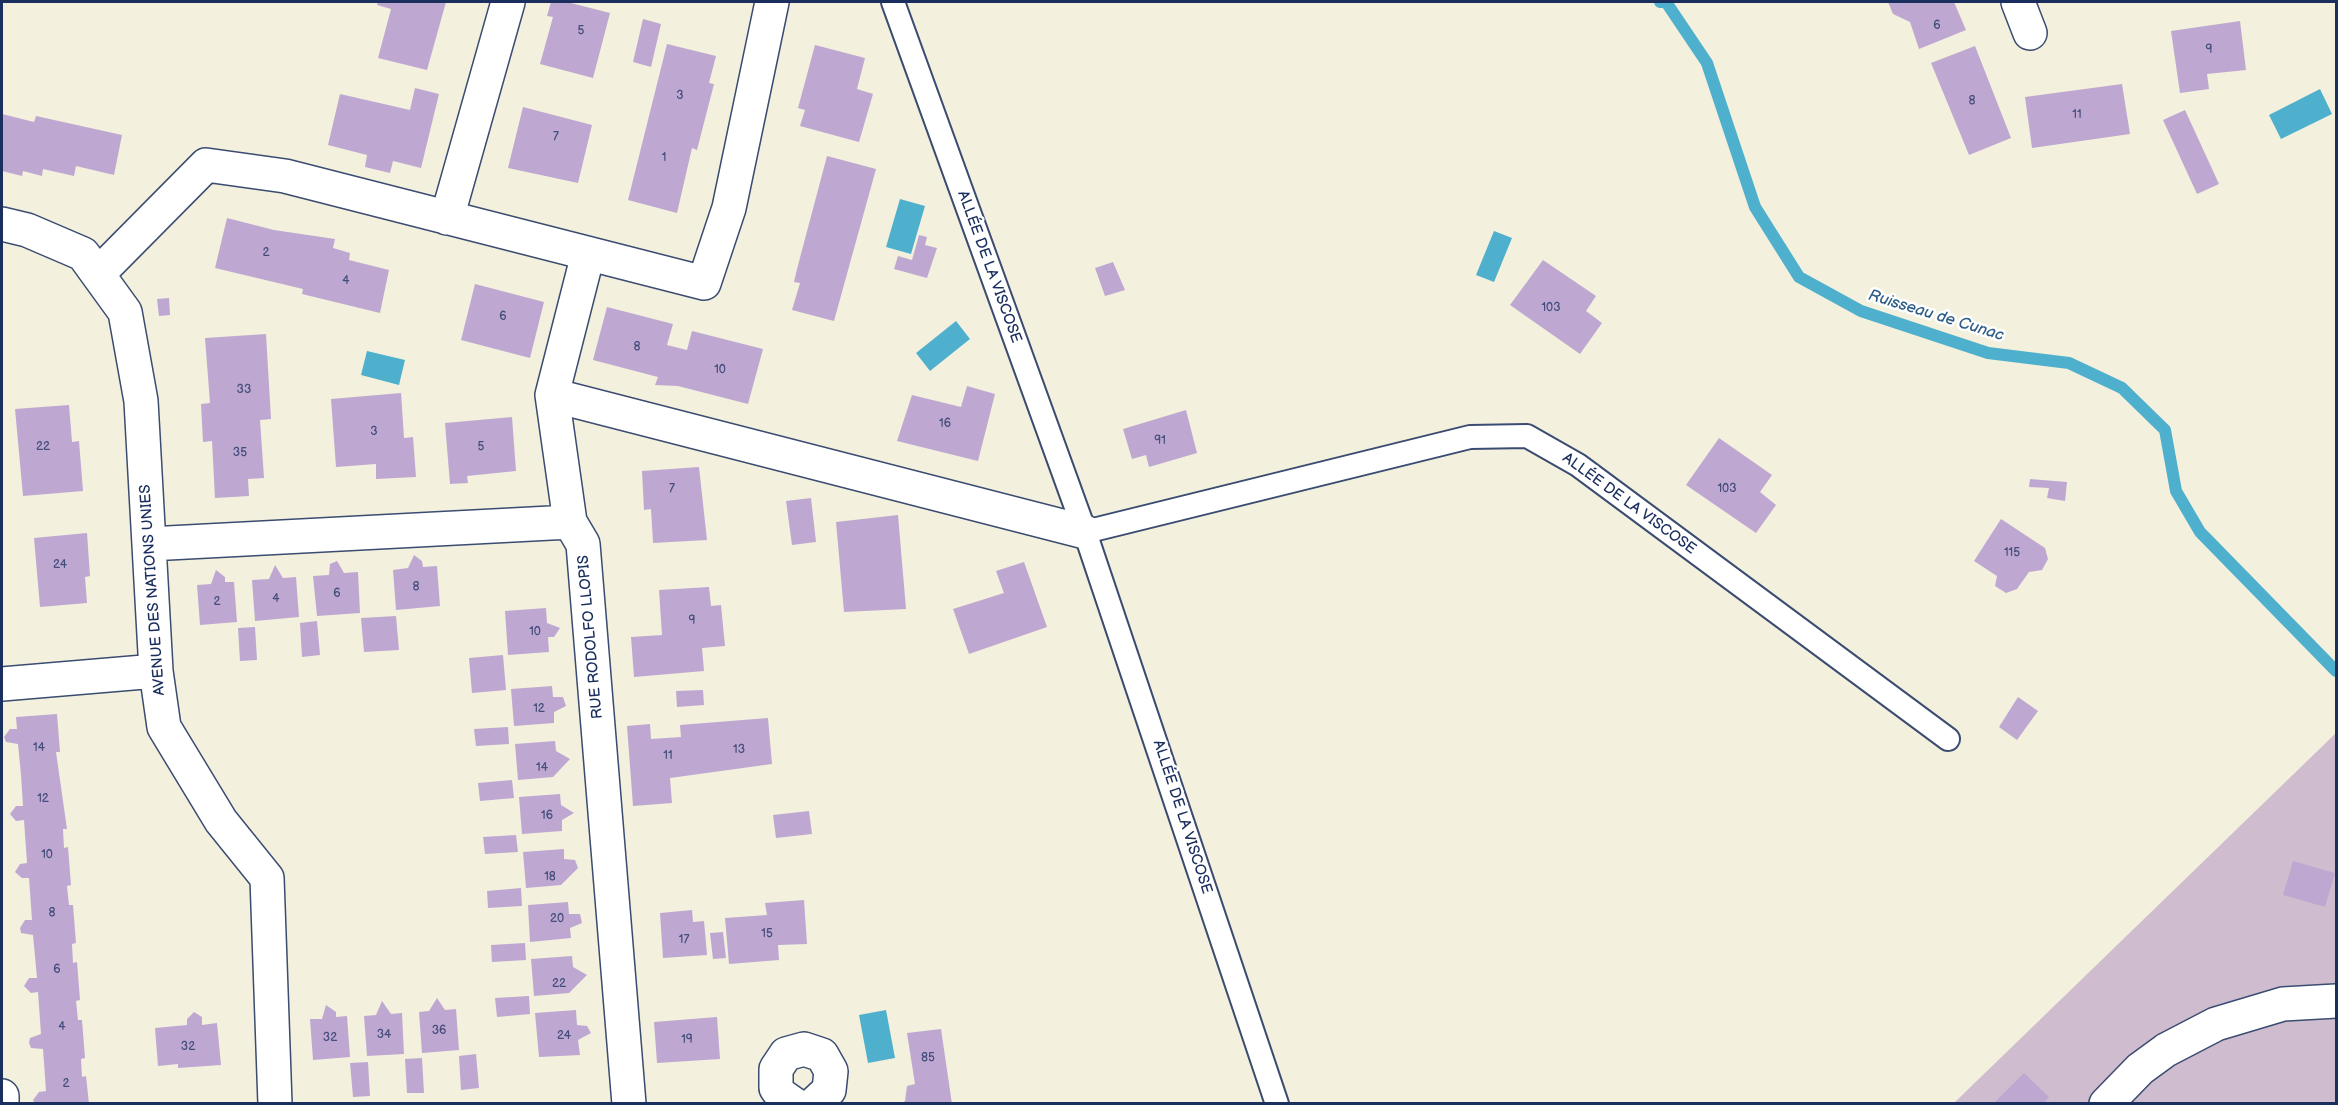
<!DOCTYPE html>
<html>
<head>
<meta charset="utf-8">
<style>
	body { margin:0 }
	#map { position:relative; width:2338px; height:1105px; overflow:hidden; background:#f3f0dd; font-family:"Balsamiq Sans",sans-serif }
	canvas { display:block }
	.frame { position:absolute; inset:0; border:3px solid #1b2f5e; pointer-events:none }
</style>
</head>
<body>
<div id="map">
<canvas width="2338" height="1105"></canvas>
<div class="frame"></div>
</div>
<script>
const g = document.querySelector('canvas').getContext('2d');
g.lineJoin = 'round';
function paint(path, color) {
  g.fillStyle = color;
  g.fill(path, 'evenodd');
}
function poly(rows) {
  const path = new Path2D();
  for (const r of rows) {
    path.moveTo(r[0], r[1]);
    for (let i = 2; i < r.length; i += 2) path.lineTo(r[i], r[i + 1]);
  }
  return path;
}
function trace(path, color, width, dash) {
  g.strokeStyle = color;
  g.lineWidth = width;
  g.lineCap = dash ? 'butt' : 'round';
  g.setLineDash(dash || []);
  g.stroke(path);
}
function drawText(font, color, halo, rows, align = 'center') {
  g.font = font + ' "Balsamiq Sans",sans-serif';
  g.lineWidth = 5;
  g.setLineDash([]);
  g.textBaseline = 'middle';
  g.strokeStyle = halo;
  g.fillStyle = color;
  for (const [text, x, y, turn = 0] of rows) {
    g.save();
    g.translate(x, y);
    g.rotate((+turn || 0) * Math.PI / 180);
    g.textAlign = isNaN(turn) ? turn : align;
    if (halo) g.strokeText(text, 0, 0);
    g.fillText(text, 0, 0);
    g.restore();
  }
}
const industrial = poly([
	[2336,733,2336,1103,1954,1103]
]);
const water = poly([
	[2320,89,2332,114,2281,139,2269,115],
	[900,199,925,206,911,254,886,247],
	[1494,231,1512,238,1494,282,1476,275],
	[956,321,970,339,930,371,916,353],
	[367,351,405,360,399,385,361,375],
	[886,1010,895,1058,868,1063,859,1015]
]);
const stream = poly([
	[1660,2,1666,2,1707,63,1755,207,1799,277,1861,311,1988,353,2069,363,2122,388,2165,430,2176,491,2200,532,2336,671]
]);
const building = poly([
	[378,2,446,2,427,70,378,58,391,9,377,5],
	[551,2,567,2,610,13,593,78,540,64,553,17,547,16],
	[1888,2,1954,2,1966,30,1919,49,1910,22,1893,14],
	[643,19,661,24,651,67,633,62],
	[2240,21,2246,70,2207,74,2209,89,2180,93,2171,31],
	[667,44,716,56,709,83,714,84,697,150,692,148,677,213,628,200],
	[815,45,865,58,857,89,873,94,859,142,800,126,805,110,798,108],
	[1975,46,2011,138,1969,155,1931,63],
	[2122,84,2130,134,2032,148,2025,97],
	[415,88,439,94,421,168,393,161,390,173,365,167,367,155,328,145,340,94,410,110],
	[523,107,592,125,578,183,508,168],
	[2185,110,2219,184,2197,194,2163,120],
	[2,114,34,122,36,116,122,135,114,175,76,166,74,176,43,169,42,176,23,171,22,176,2,171],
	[827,156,876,169,834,321,792,310,800,283,794,282,797,269],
	[227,218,274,230,335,239,333,248,350,253,349,260,389,270,380,313,302,294,303,289,215,268],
	[919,235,927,237,925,245,937,248,927,278,894,269,898,256,912,260],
	[1543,260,1596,296,1586,311,1602,323,1580,354,1510,305],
	[1113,262,1125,290,1105,296,1095,268],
	[475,284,544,302,530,358,461,340],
	[169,298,170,315,159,316,157,299],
	[607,307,673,324,667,345,687,350,692,331,763,349,748,404,678,386,655,385,658,377,593,360],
	[266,334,271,419,260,420,264,478,248,479,249,496,215,498,212,441,203,442,201,404,210,403,205,338],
	[967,386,995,394,978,461,897,441,912,395,961,407],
	[401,393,404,438,413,437,416,477,376,479,376,464,336,467,331,399],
	[69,405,72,442,79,441,83,491,23,496,15,409],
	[1186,410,1197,453,1149,467,1146,455,1132,459,1123,429],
	[512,417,516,471,467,476,468,483,450,484,445,423],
	[1719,438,1772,475,1760,492,1776,505,1756,533,1686,485],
	[699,467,707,540,653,543,651,509,644,510,642,471],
	[2030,479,2067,482,2065,501,2047,498,2049,488,2029,487],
	[811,498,816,542,792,545,786,501],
	[898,515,906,609,844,612,836,522],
	[2001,519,2045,548,2048,559,2042,570,2029,572,2017,589,2006,593,1995,586,1997,576,1974,561],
	[87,533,90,576,85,577,87,603,40,607,34,538],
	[414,555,422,561,423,567,437,566,440,606,396,610,393,570,408,568],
	[337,561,344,573,358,572,360,613,317,616,313,576,329,575,330,564],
	[1024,562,1047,627,969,654,953,609,1004,593,996,571],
	[275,565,283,578,296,577,299,617,255,621,252,580,269,579],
	[216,570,225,577,225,582,234,582,237,622,200,625,197,585,211,584],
	[709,587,711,606,721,605,725,646,702,648,704,671,634,677,631,637,662,635,659,590],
	[546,608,547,623,560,628,554,637,548,637,549,652,508,655,505,611],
	[396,616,399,650,364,652,361,618],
	[317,621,320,655,302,657,300,623],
	[255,627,257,660,240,661,238,628],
	[503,655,506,690,472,693,469,658],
	[552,686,553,697,563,697,566,706,554,712,554,723,514,726,511,689],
	[703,690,704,705,677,707,676,691],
	[2018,697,2038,711,2017,740,1999,727],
	[57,714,60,752,56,752,67,829,63,829,64,848,68,847,71,885,67,886,69,905,73,905,76,943,72,944,73,963,77,962,80,1000,76,1001,78,1020,82,1020,85,1058,81,1059,82,1077,86,1076,89,1104,35,1104,33,1100,39,1092,46,1091,43,1049,31,1048,29,1043,30,1038,41,1034,38,992,31,993,24,986,29,978,37,978,33,935,21,933,20,928,25,920,32,920,29,878,22,878,15,872,20,864,27,863,24,820,16,821,10,814,16,806,23,806,21,775,18,744,6,742,4,737,10,729,17,729,16,717],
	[768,718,772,764,670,778,672,803,633,806,627,726,650,724,651,739,681,737,680,725],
	[508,727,509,744,476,746,474,729],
	[555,741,556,751,570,759,553,777,518,780,515,744],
	[512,780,514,798,480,801,478,783],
	[560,794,561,805,574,813,562,820,562,831,522,834,519,797],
	[809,811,812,834,776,838,773,815],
	[516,835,518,852,485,854,483,837],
	[564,849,564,859,575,860,578,868,561,885,526,888,523,852],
	[2293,861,2335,873,2325,907,2283,895],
	[521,888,522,906,488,908,487,891],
	[804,900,807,944,778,945,779,960,729,964,725,918,767,915,765,903],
	[568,902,569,914,580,914,582,923,570,928,571,938,530,942,528,905],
	[692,910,693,922,704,921,707,955,663,958,660,913],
	[723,932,726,958,713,959,710,933],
	[525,943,526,960,492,962,491,945],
	[572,956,573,967,587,975,569,993,534,996,531,959],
	[529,996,530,1014,497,1017,495,998],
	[437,998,445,1010,456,1009,459,1050,422,1053,419,1012,429,1011],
	[382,1001,391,1014,402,1013,404,1054,367,1056,364,1016,376,1015],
	[326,1005,336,1012,336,1017,347,1016,350,1057,313,1060,310,1019,322,1019],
	[576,1010,577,1025,587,1026,591,1033,578,1040,580,1055,539,1057,535,1013],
	[194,1012,202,1017,202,1025,217,1023,221,1065,178,1068,178,1064,158,1066,155,1028,187,1025,187,1019],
	[717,1017,720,1059,657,1063,654,1022],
	[941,1029,952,1104,900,1104,905,1101,907,1086,915,1084,907,1033],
	[476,1054,479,1088,461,1090,459,1056],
	[422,1058,424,1093,407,1093,405,1059],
	[368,1062,370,1096,353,1097,350,1063],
	[2024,1073,2049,1097,2043,1104,1993,1104]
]);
const lane = poly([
	[893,2,1085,532,1277,1104],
	[1085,532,1470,437,1527,436,1578,465,1948,739]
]);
const street = poly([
	[2018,2,2030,33],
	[447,218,508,2],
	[2,224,27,230,83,254,125,312,141,401,156,671,164,727,221,821,267,878,275,1104],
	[98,274,206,165,285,176,704,283,729,208,772,2],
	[552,395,1085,532],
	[570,522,552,395,588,254],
	[149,544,570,522,583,544,629,1104],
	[2,684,156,671],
	[2,1096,2,1104],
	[794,1104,781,1095,776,1088,776,1069,786,1054,804,1049,822,1055,831,1071,829,1090,814,1104],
	[2106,1104,2140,1069,2166,1050,2216,1024,2283,1004,2336,1001]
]);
const numberNames = [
	["6",1937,26],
	["5",581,31],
	["9",2209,50],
	["3",680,96],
	["8",1972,101],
	["11",2077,115],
	["7",556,137],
	["1",664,158],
	["2",266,253],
	["4",346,281],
	["103",1551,308],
	["6",503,317],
	["8",637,347],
	["10",720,370],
	["33",244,390],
	["16",945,424],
	["3",374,432],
	["91",1160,441],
	["22",43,447],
	["5",481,447],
	["35",240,453],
	["7",672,489],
	["103",1727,489],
	["115",2012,553],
	["24",60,565],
	["8",416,587],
	["6",337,594],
	["4",276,599],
	["2",217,602],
	["9",692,621],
	["10",535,632],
	["12",539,709],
	["14",39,748],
	["13",739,750],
	["11",668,756],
	["14",542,768],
	["12",43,799],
	["16",547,816],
	["10",47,855],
	["18",550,877],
	["8",52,913],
	["20",557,919],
	["15",767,934],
	["17",684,940],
	["6",57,970],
	["22",559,984],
	["4",62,1027],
	["36",439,1031],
	["34",384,1035],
	["24",564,1036],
	["32",330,1038],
	["19",687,1040],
	["32",188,1047],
	["85",928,1058],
	["2",66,1084]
];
const streetNames = [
	["ALLÉE DE LA VISCOSE",989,267,70],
	["ALLÉE DE LA VISCOSE",1629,504,36],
	["AVENUE DES NATIONS UNIES",153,590,-94],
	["RUE RODOLFO LLOPIS",591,637,-95],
	["ALLÉE DE LA VISCOSE",1182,817,72]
];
const waterNames = [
	["Ruisseau de Cunac",1936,316,17]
];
paint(industrial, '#cfbdcf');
paint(water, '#4eb0cd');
trace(stream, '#4eb0cd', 12);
paint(building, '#bea8d2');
trace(lane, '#3b4c71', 26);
trace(street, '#3b4c71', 36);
trace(lane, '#fff', 22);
trace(street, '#fff', 33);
drawText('12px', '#444d7b', null, numberNames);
drawText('15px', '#1b2f5e', '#fff', streetNames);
drawText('italic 16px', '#2d5c85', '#fff', waterNames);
</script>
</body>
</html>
